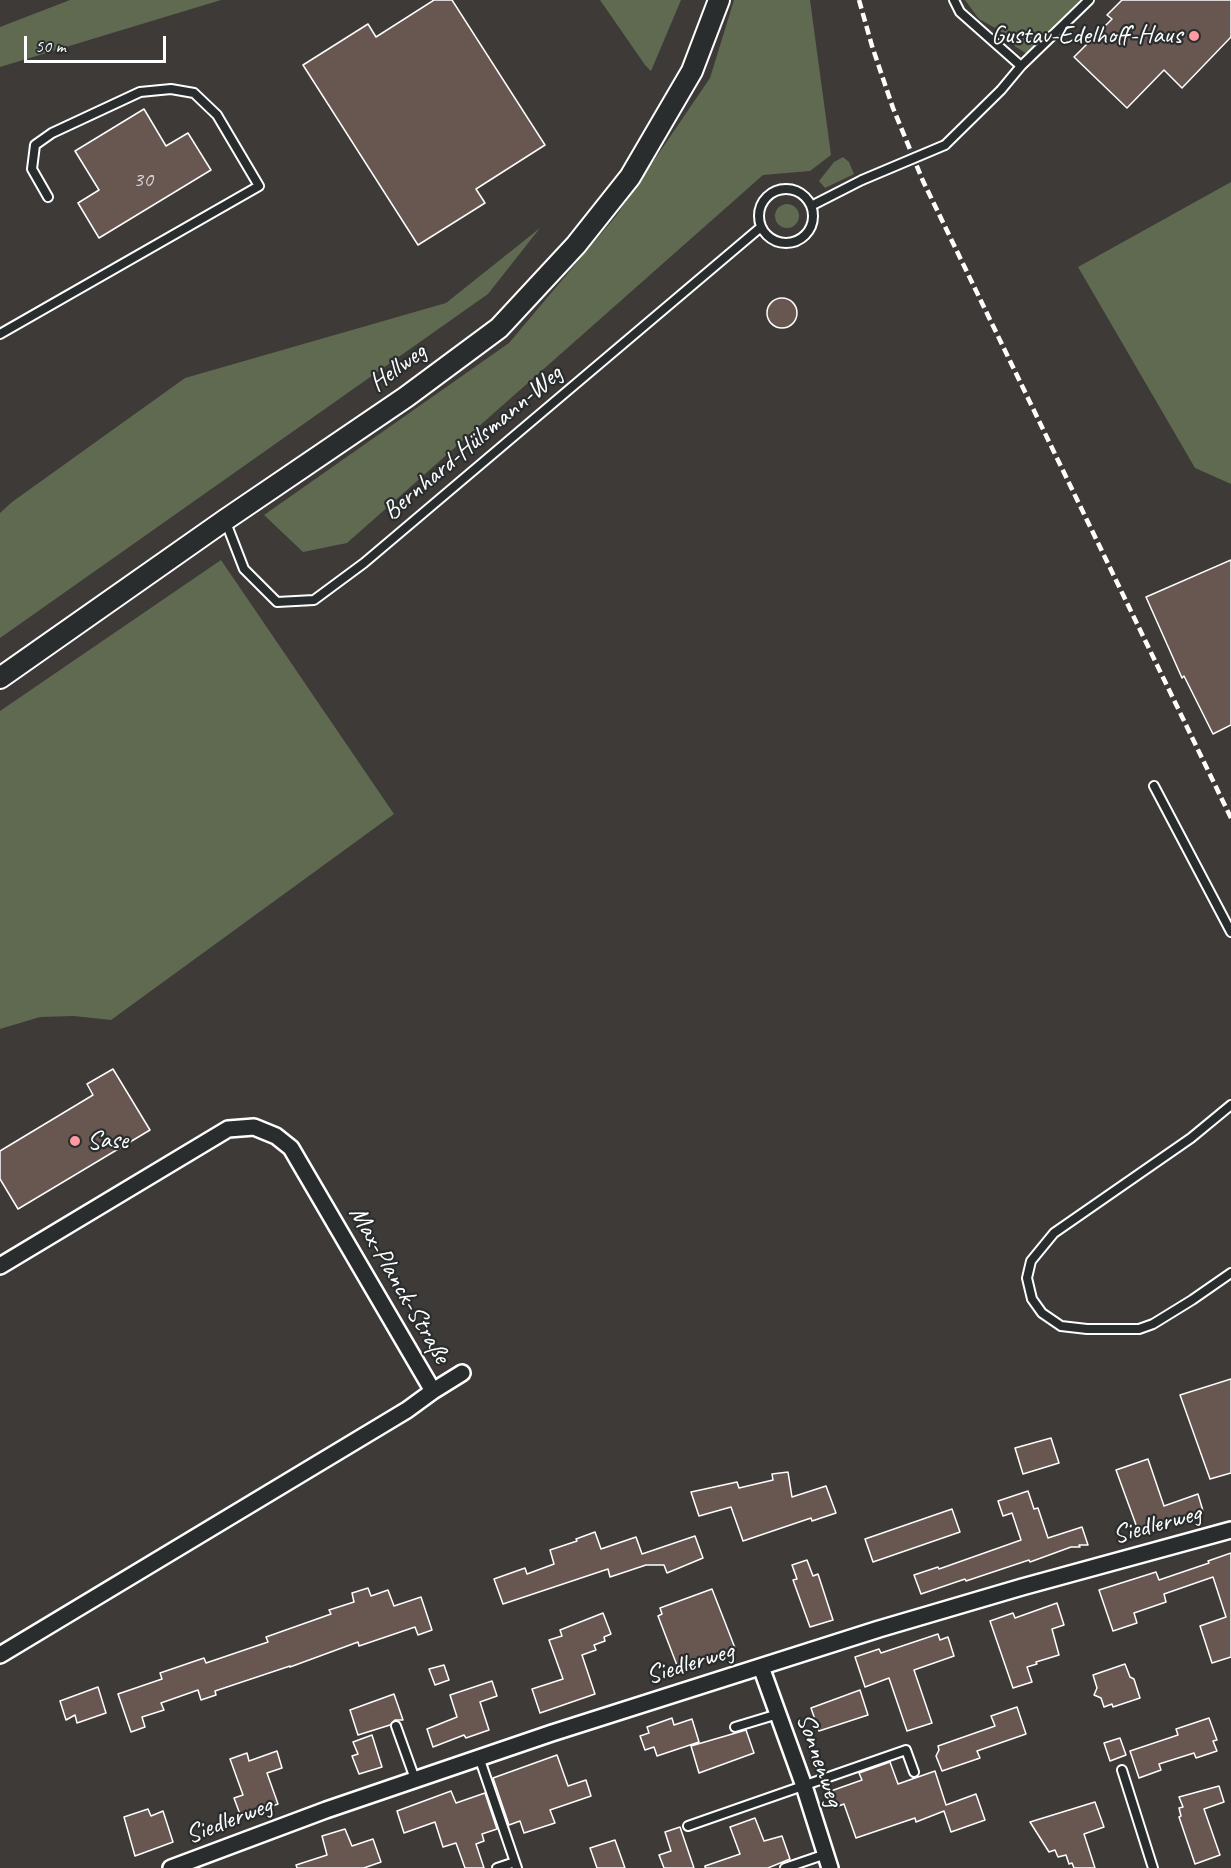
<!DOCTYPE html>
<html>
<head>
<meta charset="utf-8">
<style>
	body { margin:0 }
	#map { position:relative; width:1231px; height:1868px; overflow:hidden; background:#3d3a38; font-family:Caveat,sans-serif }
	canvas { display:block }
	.scale { position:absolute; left:24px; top:36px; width:142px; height:27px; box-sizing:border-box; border:3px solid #fff; border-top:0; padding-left:8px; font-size:18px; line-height:21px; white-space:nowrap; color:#fff; -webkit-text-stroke:4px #2a2d2e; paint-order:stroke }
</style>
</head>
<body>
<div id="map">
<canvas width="1231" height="1868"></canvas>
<div class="scale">50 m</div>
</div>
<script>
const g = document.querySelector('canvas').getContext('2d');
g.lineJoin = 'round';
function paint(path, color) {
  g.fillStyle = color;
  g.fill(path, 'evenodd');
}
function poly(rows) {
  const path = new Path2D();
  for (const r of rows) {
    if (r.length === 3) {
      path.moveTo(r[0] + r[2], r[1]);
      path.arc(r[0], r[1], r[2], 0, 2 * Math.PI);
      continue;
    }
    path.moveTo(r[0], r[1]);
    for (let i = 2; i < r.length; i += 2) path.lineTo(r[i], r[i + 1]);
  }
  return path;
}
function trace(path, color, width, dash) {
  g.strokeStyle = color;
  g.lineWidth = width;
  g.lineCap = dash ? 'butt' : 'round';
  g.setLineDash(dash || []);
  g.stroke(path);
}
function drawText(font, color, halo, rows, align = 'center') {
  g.font = font + ' Caveat,sans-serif';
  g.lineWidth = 4.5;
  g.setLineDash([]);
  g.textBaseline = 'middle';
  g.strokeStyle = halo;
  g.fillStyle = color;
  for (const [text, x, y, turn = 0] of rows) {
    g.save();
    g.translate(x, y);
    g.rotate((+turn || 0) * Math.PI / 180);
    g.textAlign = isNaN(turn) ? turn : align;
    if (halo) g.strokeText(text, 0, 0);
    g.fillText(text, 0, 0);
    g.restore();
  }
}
const green = poly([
	[70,0,221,0,0,67,0,27],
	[600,0,681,0,651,71,645,65],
	[734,0,810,0,831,155,810,171,763,175,347,543,303,552,264,515,509,343,616,216,710,78],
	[965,0,1080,0,1027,54,1016,47,997,29,979,19],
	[843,157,849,162,854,174,825,188,819,181,834,162],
	[1231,182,1231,484,1195,468,1078,267],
	[787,216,12],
	[540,228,488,294,0,638,0,513,12,502,185,378,446,303],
	[221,560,394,814,111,1020,74,1016,40,1017,0,1029,0,711]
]);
const building = poly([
	[434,0,452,0,545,145,476,189,485,203,418,245,303,65,368,24,376,37,434,0],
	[1122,0,1231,0,1231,37,1182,88,1164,70,1127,108,1074,57,1112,19,1107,15,1122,0],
	[144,109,166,146,188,133,211,170,99,238,78,203,99,190,75,151,144,109],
	[782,313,15],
	[1231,560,1231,725,1213,734,1184,676,1182,678,1146,597,1231,560],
	[113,1069,150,1130,18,1209,0,1179,0,1151,93,1095,87,1084,113,1069],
	[1231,1379,1231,1473,1210,1479,1180,1395,1231,1379],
	[1051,1438,1059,1463,1023,1474,1015,1448,1051,1438],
	[1148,1459,1164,1506,1198,1494,1203,1511,1139,1533,1116,1470,1148,1459],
	[788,1472,792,1497,826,1486,836,1513,812,1521,811,1518,743,1541,731,1507,699,1516,691,1492,737,1482,739,1488,773,1480,772,1474,788,1472],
	[1028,1491,1034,1509,1038,1508,1048,1538,1082,1527,1088,1545,1079,1545,1080,1547,1071,1547,1030,1562,1029,1560,966,1581,965,1579,921,1594,914,1575,938,1567,939,1569,1021,1540,1012,1513,1003,1516,998,1501,1028,1491],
	[952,1509,960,1532,873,1562,865,1539,952,1509],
	[595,1532,601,1549,636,1537,642,1554,695,1536,703,1558,667,1573,664,1565,646,1565,610,1577,608,1569,503,1604,494,1579,525,1568,527,1574,554,1564,550,1550,577,1541,576,1539,595,1532],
	[1231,1553,1231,1657,1212,1663,1200,1626,1226,1617,1213,1577,1164,1594,1166,1602,1134,1613,1137,1623,1113,1631,1099,1590,1156,1572,1159,1580,1209,1563,1208,1561,1231,1553],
	[807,1560,813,1576,818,1574,833,1620,810,1627,793,1580,797,1579,792,1565,807,1560],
	[368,1588,371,1596,388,1590,394,1606,421,1597,432,1630,418,1635,415,1627,359,1646,358,1642,290,1667,290,1666,215,1691,216,1695,201,1700,198,1690,161,1703,164,1710,142,1717,145,1727,131,1732,118,1694,162,1679,160,1673,204,1658,206,1663,268,1642,266,1637,331,1614,329,1610,354,1602,352,1593,368,1588],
	[712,1589,735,1648,678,1668,658,1616,662,1614,660,1608,712,1589],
	[1057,1603,1064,1625,1052,1629,1059,1655,1036,1662,1037,1664,1027,1667,1032,1682,1013,1688,990,1621,1013,1613,1015,1618,1057,1603],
	[603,1613,611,1634,604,1637,605,1641,594,1645,596,1650,582,1655,595,1694,540,1713,532,1689,563,1679,549,1640,562,1636,560,1630,603,1613],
	[938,1634,940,1640,948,1637,954,1656,914,1670,932,1723,907,1731,889,1678,865,1687,855,1657,879,1649,881,1653,938,1634],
	[1125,1664,1130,1677,1134,1679,1140,1698,1113,1707,1112,1704,1104,1707,1101,1698,1094,1695,1097,1688,1093,1675,1125,1664],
	[444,1665,449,1680,435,1685,429,1669,444,1665],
	[492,1681,497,1696,480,1702,489,1730,466,1738,464,1735,433,1747,427,1729,457,1717,450,1695,492,1681],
	[98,1687,106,1713,77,1723,75,1715,66,1720,60,1701,98,1687],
	[860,1690,868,1715,819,1731,811,1708,860,1690],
	[394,1694,403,1720,395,1720,390,1725,358,1735,350,1710,394,1694],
	[1017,1707,1026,1734,977,1751,980,1758,942,1771,936,1756,939,1750,938,1746,995,1726,991,1716,1017,1707],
	[672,1718,674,1725,692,1719,699,1742,657,1756,654,1747,645,1750,640,1736,649,1733,647,1727,672,1718],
	[1209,1718,1217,1740,1213,1741,1217,1751,1196,1758,1194,1753,1159,1764,1161,1770,1139,1778,1130,1751,1178,1735,1176,1729,1209,1718],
	[746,1730,754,1753,699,1773,691,1746,746,1730],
	[372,1735,382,1767,359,1774,352,1756,358,1754,353,1742,372,1735],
	[1120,1738,1126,1755,1110,1761,1104,1743,1120,1738],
	[277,1751,282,1768,267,1773,278,1804,241,1817,234,1798,243,1795,230,1759,247,1753,249,1761,277,1751],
	[557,1755,568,1786,586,1780,591,1796,550,1810,555,1823,524,1833,520,1821,509,1825,493,1778,557,1755],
	[890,1762,898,1784,935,1771,946,1805,976,1794,985,1820,951,1832,944,1811,916,1822,915,1818,856,1838,844,1804,833,1808,828,1792,862,1780,859,1773,890,1762],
	[1219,1786,1224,1802,1204,1809,1220,1855,1195,1864,1179,1817,1181,1816,1179,1808,1183,1807,1179,1797,1219,1786],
	[451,1791,456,1803,485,1793,497,1829,482,1834,484,1841,476,1844,484,1868,465,1868,456,1843,443,1847,435,1822,404,1833,397,1811,451,1791],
	[1095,1802,1104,1827,1084,1834,1095,1868,1074,1868,1072,1863,1069,1864,1066,1855,1058,1857,1055,1850,1049,1852,1030,1822,1095,1802],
	[148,1809,151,1816,163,1811,173,1842,135,1856,124,1817,148,1809],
	[755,1818,764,1841,782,1836,790,1859,768,1868,705,1868,705,1866,740,1854,730,1827,755,1818],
	[680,1827,694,1868,664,1868,659,1855,671,1851,665,1832,680,1827],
	[345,1829,352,1846,373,1839,381,1862,364,1868,297,1868,296,1865,327,1855,322,1836,345,1829],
	[615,1840,625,1868,597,1868,590,1848,615,1840]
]);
const service = poly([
	[954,0,960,12,1021,66],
	[945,145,1001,90,1021,66,1089,0],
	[786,216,27],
	[811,206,862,180],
	[0,334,259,186,217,115,194,93,171,89,140,92,52,133,35,145,32,169,48,197],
	[225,520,244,569,277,602,314,600,364,563,761,227],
	[1154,786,1231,932],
	[1231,1105,1191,1138,1054,1233,1031,1261,1027,1278,1032,1299,1042,1313,1061,1326,1087,1329,1139,1329,1153,1324,1192,1300,1231,1273],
	[396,1726,415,1779],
	[735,1727,778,1714],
	[479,1757,517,1868],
	[1122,1770,1153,1868],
	[688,1826,906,1750,914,1772],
	[497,1868,515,1862],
	[785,1868,826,1854]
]);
const minor = poly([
	[0,1266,228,1129,254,1127,276,1136,291,1148,433,1391,407,1410,0,1655],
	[433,1391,462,1373],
	[761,1667,804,1786,830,1868],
	[171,1868,326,1810,552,1733,879,1629,1022,1587,1231,1530]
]);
const tertiary = poly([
	[0,678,225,520,406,397,499,328,576,245,630,177,692,71,719,0]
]);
const rail = poly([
	[859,0,872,46,893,108,923,181,1231,818]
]);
const serviceBridge = poly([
	[862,180,945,145]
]);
const markers = [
	[1194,36,6,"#ff9aa2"],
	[75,1141,6,"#ff9aa2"]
];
const numberNames = [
	["30",143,180]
];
const poiNames = [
	["Gustav-Edelhoff-Haus",1182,36],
	["Sase",87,1141,"left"]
];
const streetNames = [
	["Hellweg",398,368,-36],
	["Bernhard-Hülsmann-Weg",473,443,-40],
	["Max-Planck-Straße",399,1285,60],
	["Siedlerweg",1157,1525,-15],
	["Siedlerweg",690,1664,-17],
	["Sonnenweg",819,1760,71],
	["Siedlerweg",229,1821,-21]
];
paint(green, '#5f6a51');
paint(building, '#685751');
trace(building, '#fff', 1.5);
trace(service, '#fff', 12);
trace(minor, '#fff', 20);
trace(tertiary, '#fff', 24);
trace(service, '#2a2d2e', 8);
trace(minor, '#2a2d2e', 15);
trace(tertiary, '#2a2d2e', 20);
trace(rail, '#fff', 4.5, [9, 4.5]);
trace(serviceBridge, '#fff', 12, []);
trace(serviceBridge, '#2a2d2e', 8);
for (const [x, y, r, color] of markers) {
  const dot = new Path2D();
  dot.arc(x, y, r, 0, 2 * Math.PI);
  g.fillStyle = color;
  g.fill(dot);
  trace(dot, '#2a2d2e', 2);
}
drawText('22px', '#d9d5d4', null, numberNames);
drawText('26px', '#fff', '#2a2d2e', poiNames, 'right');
drawText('26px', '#fff', '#2a2d2e', streetNames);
</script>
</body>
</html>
